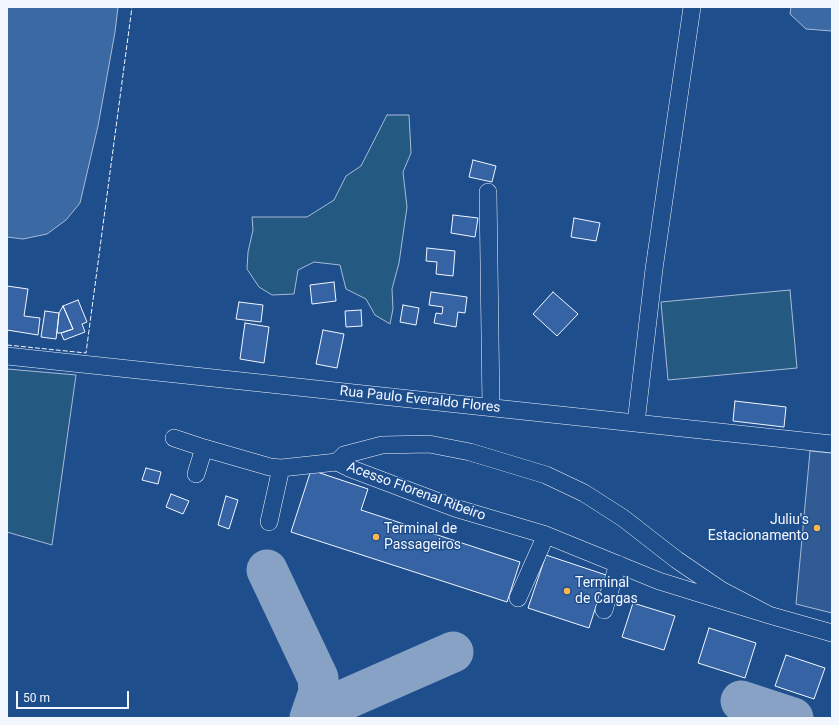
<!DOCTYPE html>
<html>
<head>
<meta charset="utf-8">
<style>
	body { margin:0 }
	#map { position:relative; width:839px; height:725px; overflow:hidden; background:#1f4e8c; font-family:Roboto,sans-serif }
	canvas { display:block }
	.frame { position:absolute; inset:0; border:8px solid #f2f6ff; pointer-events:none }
	.scale { position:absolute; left:16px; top:691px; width:113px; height:18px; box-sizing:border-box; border:2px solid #f2f6ff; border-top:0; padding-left:5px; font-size:12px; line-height:14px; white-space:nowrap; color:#f2f6ff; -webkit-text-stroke:3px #1f4e8c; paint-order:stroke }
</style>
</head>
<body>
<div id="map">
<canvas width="839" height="725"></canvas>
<div class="frame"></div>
<div class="scale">50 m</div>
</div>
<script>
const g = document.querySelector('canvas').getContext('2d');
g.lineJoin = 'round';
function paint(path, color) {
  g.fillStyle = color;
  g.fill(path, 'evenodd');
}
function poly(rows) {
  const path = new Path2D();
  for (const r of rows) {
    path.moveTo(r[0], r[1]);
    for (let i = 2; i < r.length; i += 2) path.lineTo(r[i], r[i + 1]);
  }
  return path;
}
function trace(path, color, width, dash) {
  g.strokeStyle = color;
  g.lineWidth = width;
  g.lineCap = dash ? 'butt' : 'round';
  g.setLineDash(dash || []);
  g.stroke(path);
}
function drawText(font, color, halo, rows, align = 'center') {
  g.font = font + ' Roboto,sans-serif';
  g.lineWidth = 3;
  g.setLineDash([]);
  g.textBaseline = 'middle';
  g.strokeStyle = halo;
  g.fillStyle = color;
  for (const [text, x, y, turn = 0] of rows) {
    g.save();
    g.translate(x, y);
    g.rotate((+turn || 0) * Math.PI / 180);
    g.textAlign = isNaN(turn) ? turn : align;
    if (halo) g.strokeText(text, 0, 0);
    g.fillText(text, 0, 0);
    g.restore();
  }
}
const green = poly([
	[387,115,409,115,411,153,403,172,407,207,399,263,392,289,393,309,390,324,375,315,366,299,346,289,340,265,314,262,298,270,294,294,272,295,259,287,247,269,248,252,253,230,252,217,307,217,334,200,346,176,361,166,387,115],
	[790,290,797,368,668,380,661,302,790,290],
	[7,369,76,375,52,545,7,532,7,369]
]);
const parking = poly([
	[810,451,832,453,832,613,796,604,810,451]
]);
const water = poly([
	[7,7,118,7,115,32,98,126,80,203,66,220,47,234,23,239,7,237,7,7],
	[791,7,832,7,832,31,806,29,790,14,791,7]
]);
const taxiway = poly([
	[267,570,318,678,319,692,310,718],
	[741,701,793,718],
	[318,718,337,703,453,652]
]);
const building = poly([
	[473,160,496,166,492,182,469,177,473,160],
	[453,215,478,218,475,237,451,233,453,215],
	[574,218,600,223,596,241,571,237,574,218],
	[427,248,455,251,453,276,436,274,437,262,426,261,427,248],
	[334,282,336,301,312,304,310,285,334,282],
	[7,286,28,289,24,316,40,318,38,335,7,330,7,286],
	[431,292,467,297,465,313,458,312,456,327,434,323,436,313,442,314,443,307,429,305,431,292],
	[553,292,578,314,557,336,533,314,553,292],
	[78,300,87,322,82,324,85,332,64,340,61,333,73,329,63,306,78,300],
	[239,302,263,305,261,322,236,319,239,302],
	[403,305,419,308,416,325,400,322,403,305],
	[63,306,73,329,61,333,57,333,59,313,63,306],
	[361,310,362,326,346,327,345,311,361,310],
	[45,311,59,313,56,339,41,337,45,311],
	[245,323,269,327,264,363,240,359,245,323],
	[323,330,344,334,337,368,316,364,323,330],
	[735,401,786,407,784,427,733,421,735,401],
	[146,468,161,472,158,484,142,480,146,468],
	[311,470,368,489,361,510,520,562,507,602,291,532,311,470],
	[171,494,189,501,183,514,166,507,171,494],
	[226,496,238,500,229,529,218,525,226,496],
	[546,555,606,575,589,628,528,608,546,555],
	[633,603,675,616,664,650,622,637,633,603],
	[709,628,756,643,745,678,698,663,709,628],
	[786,655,825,668,814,699,775,686,786,655]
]);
const minor = poly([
	[488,192,491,407],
	[7,356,832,444],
	[636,423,654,269,692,7],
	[174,438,204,448,270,467,281,468,337,462],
	[196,474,204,448],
	[269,522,281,468],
	[518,598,546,535],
	[604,610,618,564],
	[769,615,721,590,677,560,623,518,584,493,546,475,470,452,429,444,382,445,344,455,337,462,349,468,455,508,546,535,659,581,769,615,832,633]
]);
const fence = poly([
	[7,345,86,353,132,7]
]);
const markers = [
	[817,528,4,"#ffb74d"],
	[376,537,4,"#ffb74d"],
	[567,591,4,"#ffb74d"]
];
const streetNames = [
	["Rua Paulo Everaldo Flores",420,400,6],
	["Acesso Florenal Ribeiro",416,492,20]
];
const poiNames = [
	["Juliu's",809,520,"right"],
	["Estacionamento",809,536,"right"],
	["Terminal de",384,529],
	["Passageiros",384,545],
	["Terminal",575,583],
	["de Cargas",575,599]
];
paint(green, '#245a82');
trace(green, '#a8bbd7', 1);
paint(parking, '#305b95');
trace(parking, '#a8bbd7', 1);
paint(water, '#3b69a3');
trace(water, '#a8bbd7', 1);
trace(taxiway, '#88a2c6', 41);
paint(building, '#3563a3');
trace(building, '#f2f6ff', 1);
trace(minor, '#f2f6ff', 18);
trace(minor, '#1f4e8c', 17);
trace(fence, '#f2f6ff', 1, [5, 2]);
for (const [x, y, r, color] of markers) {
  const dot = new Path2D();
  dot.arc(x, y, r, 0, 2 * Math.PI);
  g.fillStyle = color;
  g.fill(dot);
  trace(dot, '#1f4e8c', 1.5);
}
drawText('14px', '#f2f6ff', '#1f4e8c', streetNames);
drawText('14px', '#f2f6ff', '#1f4e8c', poiNames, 'left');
</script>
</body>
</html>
